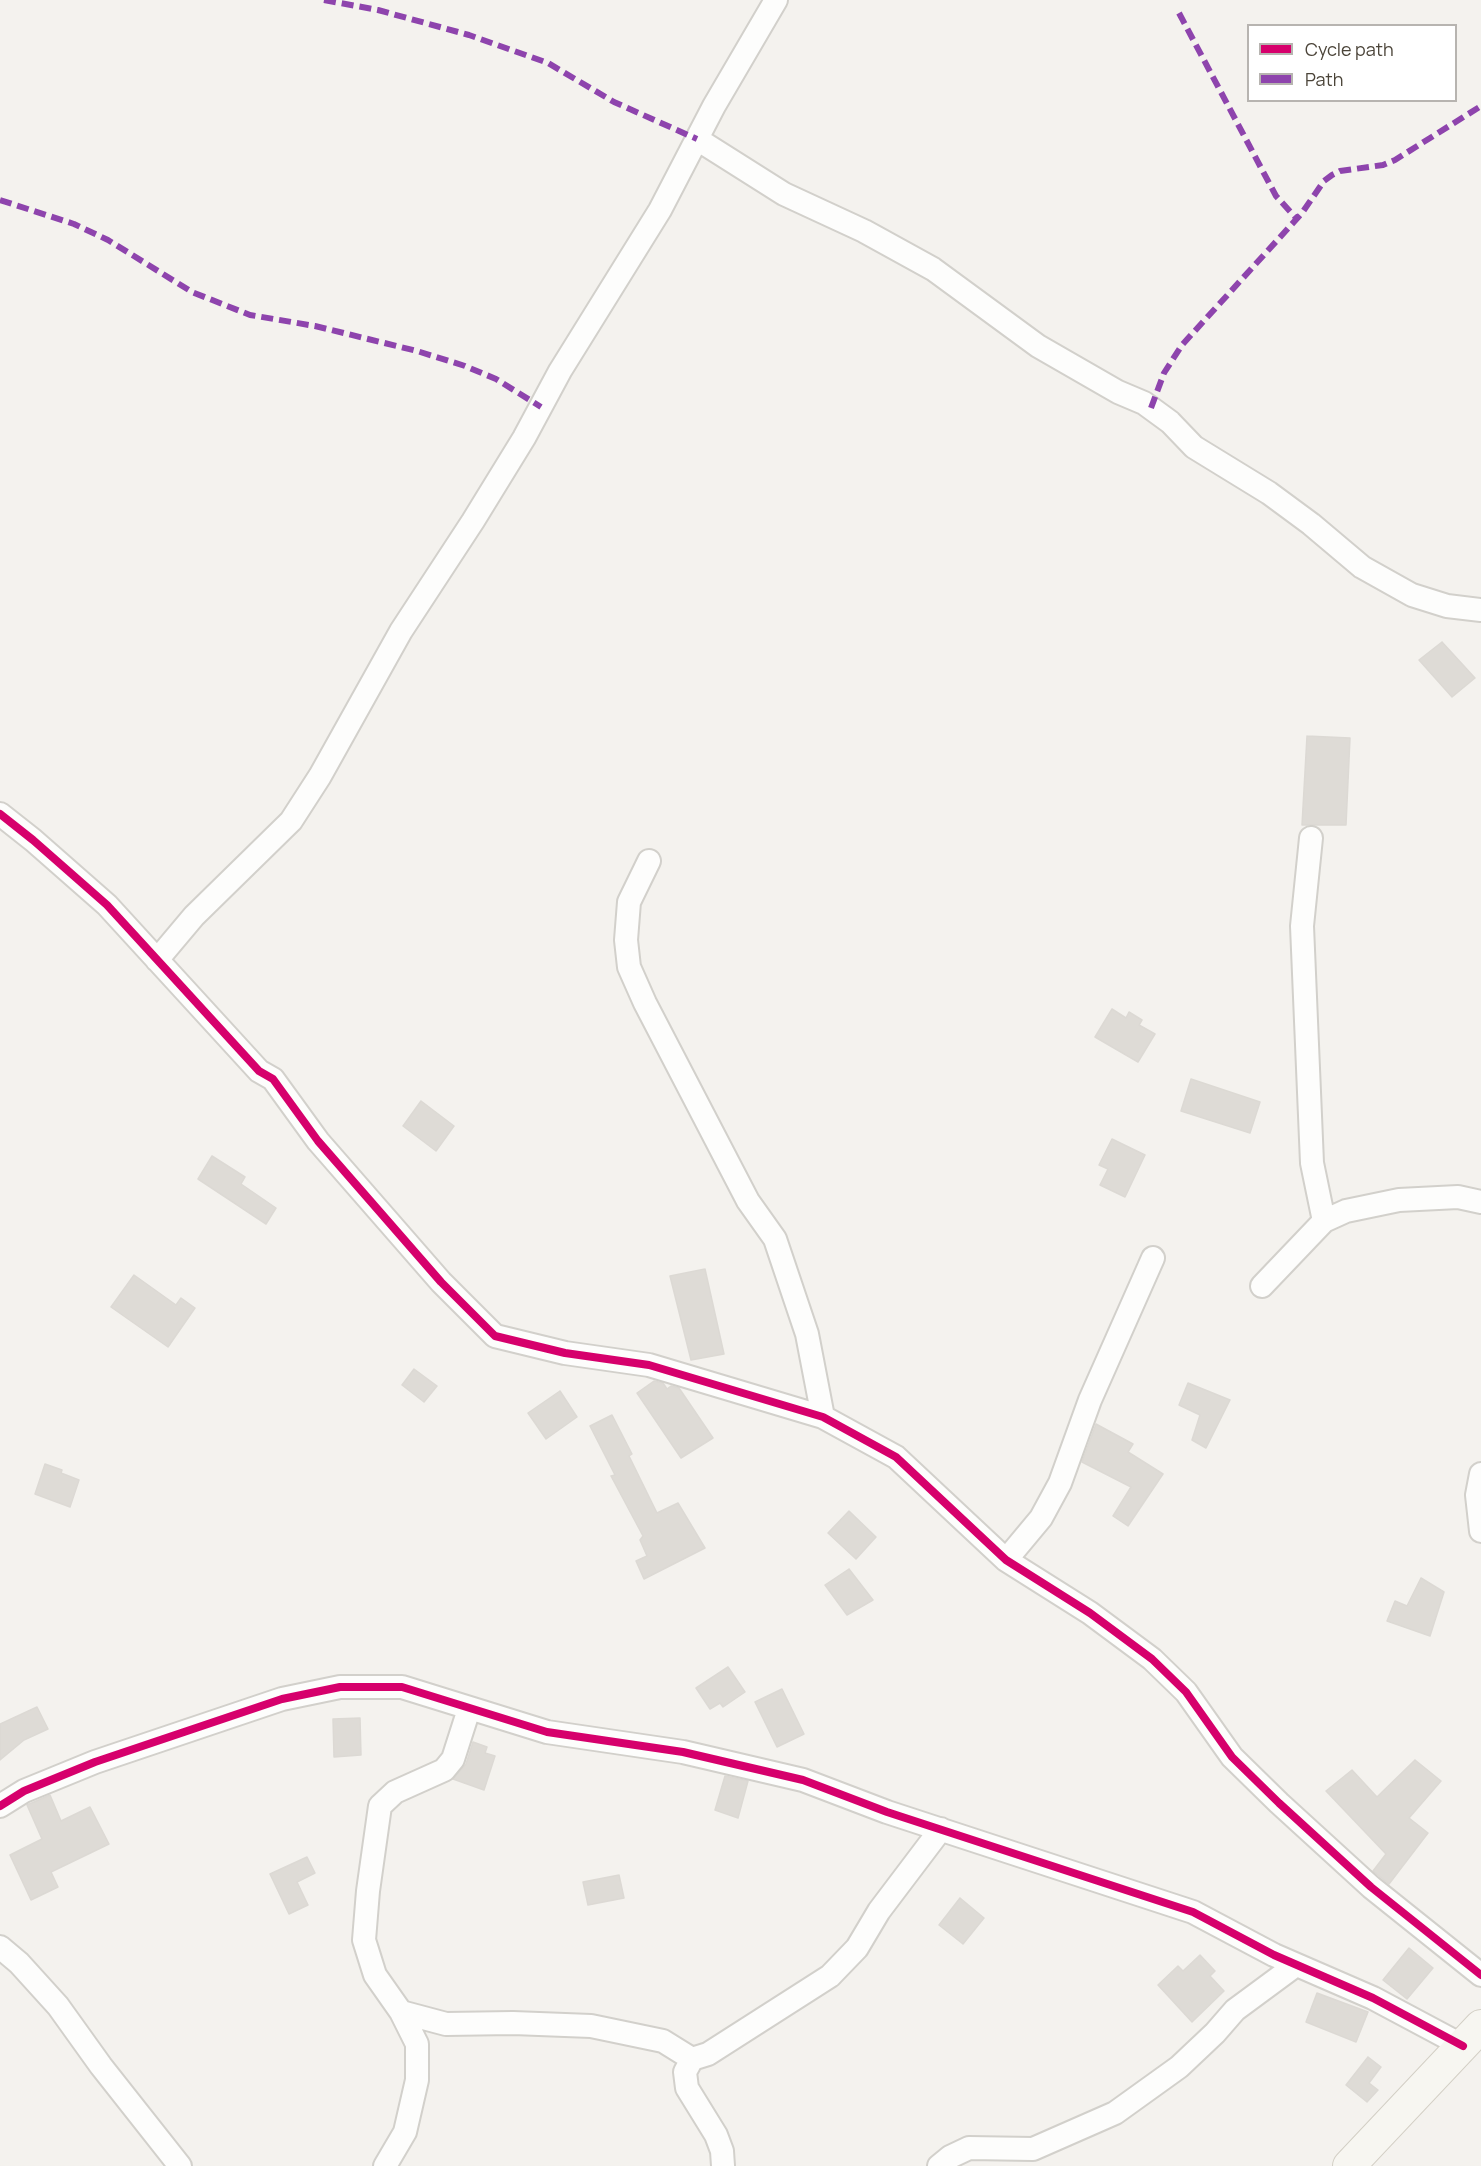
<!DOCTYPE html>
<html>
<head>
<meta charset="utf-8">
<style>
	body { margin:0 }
	#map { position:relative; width:1481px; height:2166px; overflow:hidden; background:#f4f2ee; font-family:Manrope,sans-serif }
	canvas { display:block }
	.legend { position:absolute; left:1247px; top:24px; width:210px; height:78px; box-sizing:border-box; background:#fff; border:2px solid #b7b4b0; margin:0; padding:8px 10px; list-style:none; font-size:18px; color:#4b4439 }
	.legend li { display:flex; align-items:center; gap:12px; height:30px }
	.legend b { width:30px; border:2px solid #b7b4b0 }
</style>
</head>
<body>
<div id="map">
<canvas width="1481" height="2166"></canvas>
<ul class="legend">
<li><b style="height:8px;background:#d6006c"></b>Cycle path</li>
<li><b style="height:8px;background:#8e44ad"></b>Path</li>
</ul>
</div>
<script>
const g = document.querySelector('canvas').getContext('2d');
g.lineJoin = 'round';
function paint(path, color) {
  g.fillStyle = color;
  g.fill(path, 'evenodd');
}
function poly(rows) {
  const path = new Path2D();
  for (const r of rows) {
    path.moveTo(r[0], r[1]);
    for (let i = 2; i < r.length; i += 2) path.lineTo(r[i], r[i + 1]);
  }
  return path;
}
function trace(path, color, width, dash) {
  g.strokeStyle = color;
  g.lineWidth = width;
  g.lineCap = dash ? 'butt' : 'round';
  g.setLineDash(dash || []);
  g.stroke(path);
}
const building = poly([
	[1442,642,1475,678,1452,697,1419,660,1442,642],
	[1307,736,1350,738,1346,825,1302,825,1307,736],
	[1112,1009,1126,1018,1129,1012,1142,1020,1139,1025,1155,1034,1138,1062,1095,1037,1112,1009],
	[1191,1079,1260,1102,1250,1133,1181,1111,1191,1079],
	[421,1101,454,1126,436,1151,403,1126,421,1101],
	[1112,1139,1145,1155,1125,1197,1100,1185,1108,1169,1099,1165,1112,1139],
	[212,1156,245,1177,241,1184,276,1208,266,1224,198,1179,212,1156],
	[705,1269,724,1354,691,1360,670,1276,705,1269],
	[134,1275,176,1305,181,1298,195,1308,168,1347,111,1307,134,1275],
	[414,1369,437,1386,424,1402,402,1385,414,1369],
	[654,1381,663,1383,667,1389,671,1386,679,1388,713,1438,681,1458,637,1393,654,1381],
	[1188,1383,1230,1400,1206,1448,1192,1440,1200,1415,1179,1405,1188,1383],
	[560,1391,577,1417,546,1439,528,1413,560,1391],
	[612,1415,632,1454,629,1456,657,1513,678,1503,705,1548,644,1579,636,1561,647,1556,640,1540,643,1536,611,1476,615,1475,590,1426,612,1415],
	[1096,1424,1133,1444,1128,1452,1163,1474,1128,1526,1113,1516,1131,1487,1082,1462,1096,1424],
	[45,1464,62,1470,61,1473,79,1480,70,1507,35,1494,45,1464],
	[849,1511,876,1537,856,1559,828,1533,849,1511],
	[849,1569,873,1600,847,1615,825,1585,849,1569],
	[1421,1578,1444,1592,1430,1636,1387,1621,1395,1601,1407,1606,1421,1578],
	[728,1667,745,1692,723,1707,720,1703,710,1709,696,1688,728,1667],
	[782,1689,804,1734,777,1747,755,1702,782,1689],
	[37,1707,48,1729,24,1740,0,1760,0,1724,37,1707],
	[360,1718,361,1755,334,1757,333,1719,360,1718],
	[473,1742,487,1747,485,1753,495,1756,484,1790,453,1779,466,1764,473,1742],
	[1415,1760,1441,1781,1409,1818,1428,1833,1389,1884,1373,1871,1386,1854,1326,1791,1352,1770,1377,1797,1415,1760],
	[725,1776,748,1781,738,1818,715,1810,725,1776],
	[50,1795,61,1821,90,1807,109,1844,51,1872,58,1887,31,1900,10,1855,42,1839,27,1805,50,1795],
	[307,1857,315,1873,297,1882,308,1905,289,1914,270,1874,307,1857],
	[619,1875,624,1898,588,1905,583,1882,619,1875],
	[960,1898,984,1918,963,1944,939,1925,960,1898],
	[1409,1948,1433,1968,1407,1999,1383,1980,1409,1948],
	[1200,1955,1215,1971,1210,1976,1224,1991,1192,2022,1158,1985,1178,1966,1183,1971,1200,1955],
	[1317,1993,1368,2012,1356,2042,1306,2022,1317,1993],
	[1368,2057,1381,2067,1369,2083,1378,2090,1367,2102,1346,2085,1368,2057]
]);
const minor = poly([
	[697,139,784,194,864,231,933,269,1038,346,1118,392,1144,403,1170,422,1194,447,1269,493,1311,524,1362,567,1412,595,1447,606,1481,610],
	[0,814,33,840,107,905,259,1071,273,1079,318,1141,441,1282,495,1336,565,1353,649,1365,823,1417,896,1457,1006,1560,1090,1613,1152,1659,1186,1692,1232,1757,1279,1803,1371,1887,1481,1975],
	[1311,838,1302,926,1312,1163,1324,1221],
	[649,861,629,902,626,940,629,967,645,1003,748,1201,775,1239,807,1334,823,1417],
	[157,960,194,916,291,821,320,776,401,631,473,521,524,438,560,371,660,210,714,106,776,0],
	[1262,1286,1324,1221,1346,1211,1399,1200,1458,1197,1481,1202],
	[1481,1474,1477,1495,1481,1531],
	[1006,1560,1041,1518,1060,1483,1090,1400,1153,1258],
	[0,1806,24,1791,95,1762,282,1699,340,1687,402,1687,547,1732,683,1752,803,1780,887,1812,1193,1912,1274,1955,1373,1998,1463,2046],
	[0,1947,19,1963,58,2006,101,2066,180,2166],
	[401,2012,446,2024,513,2023,591,2026,663,2041,692,2059,708,2054,830,1976,857,1948,879,1911,941,1829],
	[692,2059,685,2072,687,2088,716,2135,722,2151,723,2166],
	[385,2166,405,2132,417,2080,417,2044,401,2012,375,1975,364,1940,368,1891,380,1806,395,1792,444,1770,453,1759,469,1709],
	[939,2166,950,2157,969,2148,1033,2149,1115,2113,1179,2067,1215,2033,1235,2010,1296,1965]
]);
const secondary = poly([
	[1349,2166,1481,2026]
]);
const quiet = poly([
	[324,0,378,10,469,35,548,63,614,102,697,139],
	[1179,13,1276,196,1297,219],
	[0,200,74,224,108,240,192,292,250,315,315,326,417,351,465,366,496,379,541,407],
	[1151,408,1164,373,1182,345,1302,213,1324,181,1332,175,1340,171,1383,165,1395,160,1481,106]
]);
const cycleway = poly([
	[0,814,33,840,107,905,259,1071,273,1079,318,1141,441,1282,495,1336,565,1353,649,1365,823,1417,896,1457,1006,1560,1090,1613,1152,1659,1186,1692,1232,1757,1279,1803,1371,1887,1481,1975],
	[0,1806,24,1791,95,1762,282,1699,340,1687,402,1687,547,1732,683,1752,803,1780,887,1812,1193,1912,1274,1955,1373,1998,1463,2046]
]);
paint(building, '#dedbd6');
trace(building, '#dcd9d4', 1.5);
trace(minor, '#d2d0cb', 26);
trace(secondary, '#d3cfc5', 34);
trace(minor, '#fdfdfc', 22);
trace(secondary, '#f7f6f1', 32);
trace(quiet, '#8e44ad', 6, [12, 6]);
trace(cycleway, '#d6006c', 8);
</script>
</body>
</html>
